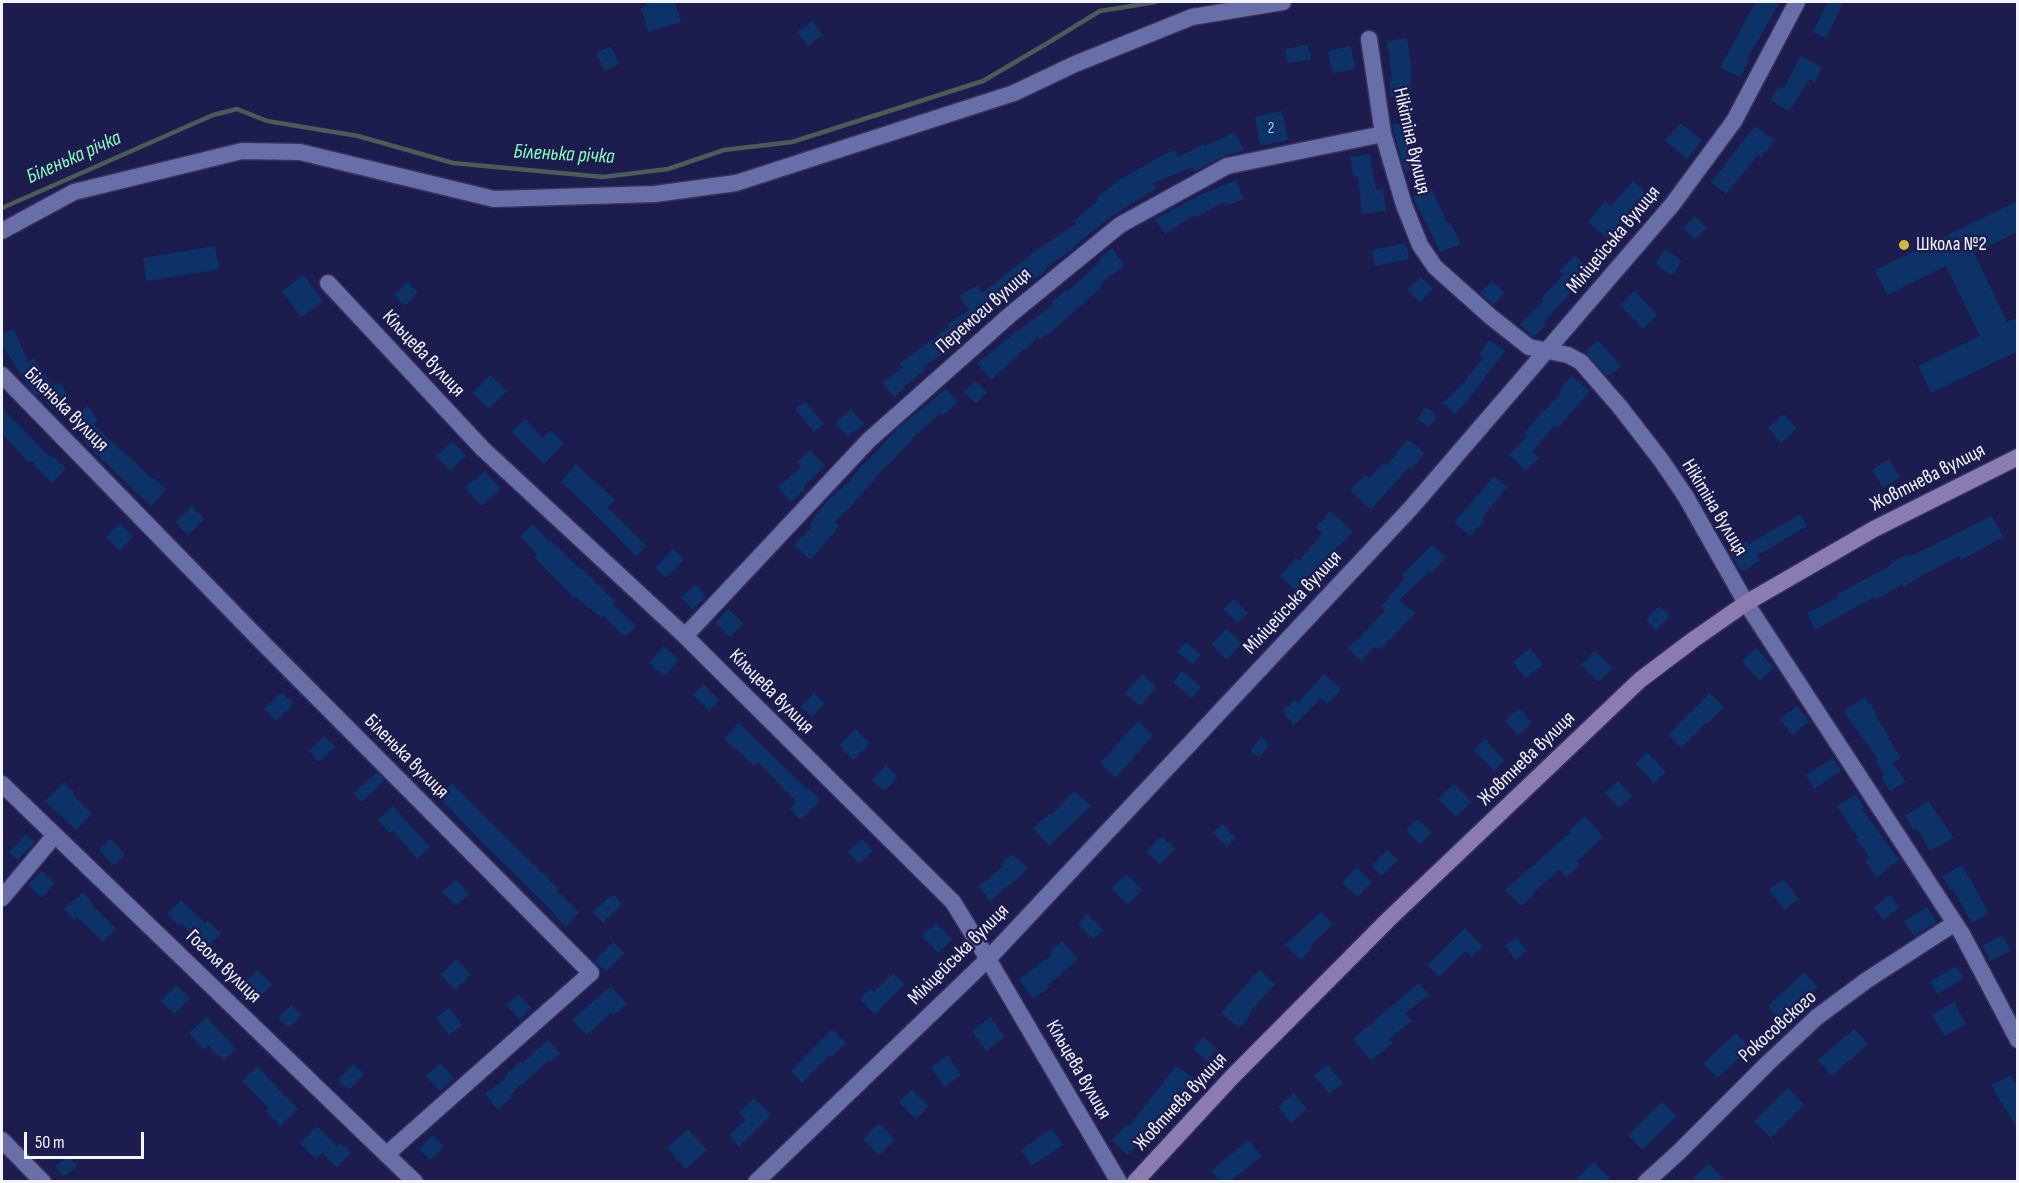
<!DOCTYPE html>
<html>
<head>
<meta charset="utf-8">
<style>
	body { margin:0 }
	#map { position:relative; width:2019px; height:1183px; overflow:hidden; background:#1c1c4f; font-family:"Sofia Sans Condensed",sans-serif }
	canvas { display:block }
	.frame { position:absolute; inset:0; border:3px solid #f3f4fb; pointer-events:none }
	.scale { position:absolute; left:24px; top:1132px; width:120px; height:27px; box-sizing:border-box; border:3px solid #f3f4fb; border-top:0; padding-left:8px; font-size:18px; line-height:21px; white-space:nowrap; color:#f3f4fb; -webkit-text-stroke:4px #1c1c4f; paint-order:stroke }
</style>
</head>
<body>
<div id="map">
<canvas width="2019" height="1183"></canvas>
<div class="frame"></div>
<div class="scale">50 m</div>
</div>
<script>
const g = document.querySelector('canvas').getContext('2d');
g.lineJoin = 'round';
function poly(rows) {
  const path = new Path2D();
  for (const r of rows) {
    path.moveTo(r[0], r[1]);
    for (let i = 2; i < r.length; i += 2) path.lineTo(r[i], r[i + 1]);
  }
  return path;
}
function trace(path, color, width, dash) {
  g.strokeStyle = color;
  g.lineWidth = width;
  g.lineCap = dash ? 'butt' : 'round';
  g.setLineDash(dash || []);
  g.stroke(path);
}
function paint(path, color) {
  g.fillStyle = color;
  g.fill(path, 'evenodd');
}
function drawText(font, color, halo, rows, align = 'center') {
  g.font = font + ' "Sofia Sans Condensed",sans-serif';
  g.lineWidth = 5;
  g.setLineDash([]);
  g.textBaseline = 'middle';
  g.strokeStyle = halo;
  g.fillStyle = color;
  for (const [text, x, y, turn = 0] of rows) {
    g.save();
    g.translate(x, y);
    g.rotate((+turn || 0) * Math.PI / 180);
    g.textAlign = isNaN(turn) ? turn : align;
    if (halo) g.strokeText(text, 0, 0);
    g.fillText(text, 0, 0);
    g.restore();
  }
}
const stream = poly([
	[2,208,213,115,237,109,267,121,358,136,453,163,603,177,668,169,724,150,792,142,983,81,1046,44,1100,11,1156,2]
]);
const building = poly([
	[645,2,675,2,681,22,648,32,641,8,647,6],
	[1756,2,1780,2,1747,59,1749,60,1740,78,1720,67],
	[1828,2,1844,2,1826,38,1813,32],
	[812,21,823,35,808,46,797,32],
	[1407,38,1411,66,1411,97,1390,97,1390,78,1392,78,1387,41],
	[1308,44,1311,59,1288,63,1285,49],
	[611,46,619,64,605,71,596,53],
	[1351,46,1355,69,1333,73,1328,51],
	[1800,56,1822,67,1815,82,1810,79,1789,111,1770,100,1779,86,1784,89],
	[1282,111,1288,140,1260,146,1255,117],
	[1408,121,1423,166,1405,171,1392,125],
	[1680,123,1702,140,1687,159,1665,141],
	[1755,126,1775,140,1761,158,1758,155,1726,194,1711,182],
	[1235,132,1244,150,1222,157,1195,171,1193,167,1153,183,1156,189,1110,217,1074,246,1075,248,1046,267,1047,269,994,310,995,311,945,347,947,351,923,367,926,370,904,386,905,388,894,397,882,383,902,368,899,364,949,327,947,324,969,310,959,297,977,285,982,293,1034,252,1076,224,1074,221,1098,201,1096,198,1118,181,1162,155,1175,150,1178,157,1204,144,1205,146],
	[1370,154,1376,190,1383,189,1386,211,1362,214,1358,177,1354,178,1350,157],
	[1236,180,1244,199,1225,206,1223,202,1196,218,1194,215,1165,234,1155,219,1200,195],
	[1633,181,1653,198,1632,223,1634,224,1617,246,1588,222,1605,201,1611,206],
	[1432,189,1447,223,1450,222,1461,244,1440,252,1413,197],
	[2018,201,2018,232,1974,253,2007,322,2018,317,2018,351,1931,393,1918,366,1980,336,1946,266,1887,295,1875,270],
	[1695,216,1707,228,1695,239,1683,228],
	[1406,243,1409,259,1375,266,1372,250],
	[215,246,219,269,147,281,143,258],
	[1112,248,1125,265,1100,284,1102,286,1056,328,1040,340,1038,337,991,380,977,363,993,351,1017,330,1018,331,1053,304,1051,302,1067,289,1068,291,1101,261,1099,258],
	[1665,249,1682,261,1671,276,1655,264],
	[1575,255,1593,274,1577,289,1575,288,1544,322,1547,324,1534,337,1520,325,1543,301,1541,299,1563,275,1559,271],
	[304,275,323,302,301,317,282,291],
	[1421,277,1433,289,1420,302,1407,290],
	[1492,281,1505,293,1493,305,1480,293],
	[407,282,418,292,405,306,394,295],
	[1635,291,1657,315,1643,329,1620,305],
	[14,329,28,362,33,358,53,386,60,382,70,398,52,410,41,393,37,396,30,389,2,345,2,334],
	[1489,340,1505,351,1467,401,1455,414,1443,403,1464,382,1483,358,1479,355],
	[1598,340,1621,366,1611,375,1606,375,1585,352],
	[490,375,507,391,489,409,473,393],
	[1572,376,1590,391,1558,428,1555,425,1532,452,1539,458,1526,471,1509,455,1527,436,1524,434,1542,412,1562,393,1559,390],
	[975,381,987,392,976,403,964,392],
	[946,389,958,402,943,415,941,413,912,438,913,439,906,447,875,477,876,478,854,502,855,503,834,522,839,526,811,560,794,545,812,526,810,524,826,502,851,480,850,479,899,427],
	[805,401,824,424,814,432,795,409],
	[88,406,98,421,93,424,128,457,129,456,152,479,154,478,166,490,151,506,87,445,70,418],
	[1426,407,1438,416,1429,427,1417,419],
	[2,408,51,458,53,456,66,469,52,483,30,460,28,462,2,434],
	[851,409,864,424,848,437,835,423],
	[1784,414,1797,429,1781,443,1768,428],
	[525,419,543,438,550,430,564,443,544,464,511,432],
	[1408,439,1425,453,1412,469,1409,467,1371,510,1350,490,1365,475,1369,479,1383,463,1386,466],
	[452,441,466,456,450,471,436,456],
	[810,450,825,466,803,487,805,489,791,502,778,487,801,467,797,462],
	[1889,459,1900,477,1883,488,1872,470],
	[576,464,615,500,607,507,646,546,636,556,581,500,561,482],
	[485,471,501,489,481,506,465,487],
	[1493,476,1507,487,1482,518,1485,520,1470,536,1454,522,1480,493],
	[192,506,204,519,188,535,175,522],
	[1330,511,1353,532,1339,547,1338,546,1318,570,1316,568,1296,590,1280,576,1296,558,1299,561,1322,533,1316,527],
	[1800,514,1807,526,1757,556,1760,561,1742,572,1729,552,1747,541,1749,544],
	[1992,516,2003,537,1961,560,1959,556,1921,576,1904,587,1902,584,1876,600,1874,597,1815,630,1807,613,1839,597,1838,594,1891,565,1890,564,1907,554,1909,557],
	[120,523,133,537,119,551,106,537],
	[533,524,549,542,550,540,580,569,581,568,615,601,613,604,636,626,625,637,603,615,601,618,575,596,574,598,534,557,537,554,520,536],
	[1432,545,1446,557,1432,573,1430,571,1399,600,1415,613,1380,650,1375,646,1361,661,1348,648,1357,639,1358,640,1385,610,1381,606,1405,578,1402,575],
	[673,549,684,559,666,578,655,568],
	[695,585,706,596,693,609,681,598],
	[1234,599,1248,613,1237,623,1223,609],
	[1659,606,1670,616,1656,630,1646,620],
	[728,609,743,623,730,637,715,623],
	[1226,628,1242,643,1227,660,1211,645],
	[1186,642,1201,654,1193,664,1177,652],
	[664,646,679,660,664,676,649,663],
	[1530,648,1543,664,1526,678,1513,662],
	[1756,648,1774,668,1759,681,1742,661],
	[1595,651,1613,668,1599,682,1581,665],
	[1182,671,1201,686,1192,698,1173,682],
	[1142,674,1157,687,1140,706,1125,693],
	[1324,674,1341,689,1327,704,1321,698,1294,725,1282,712,1295,699,1298,703],
	[703,684,719,700,709,711,693,695],
	[282,692,294,704,276,721,264,709],
	[814,693,825,703,812,717,801,707],
	[1709,693,1724,707,1708,723,1707,722,1682,748,1668,735],
	[1865,697,1877,714,1875,716,1890,737,1888,738,1901,758,1893,763,1906,782,1890,791,1881,777,1885,775,1875,761,1878,759,1843,711],
	[1797,706,1809,722,1792,735,1780,719],
	[1519,708,1532,723,1518,736,1505,721],
	[1138,721,1153,735,1116,778,1100,763],
	[739,723,808,790,809,789,821,800,801,820,790,809,796,802,758,762,754,766,737,749,736,750,724,739],
	[856,729,870,744,853,760,839,745],
	[324,736,335,747,319,762,309,751],
	[1261,737,1270,744,1259,758,1250,750],
	[1485,739,1505,761,1494,771,1474,750],
	[1647,752,1666,772,1654,783,1635,763],
	[1833,758,1841,771,1814,789,1806,775],
	[886,765,898,777,884,791,872,780],
	[377,772,385,781,361,802,353,793],
	[1618,781,1632,796,1619,808,1605,793],
	[64,782,75,793,73,795,92,814,76,830,45,801],
	[452,783,490,822,559,889,557,891,579,912,566,927,554,915,555,914,485,845,439,797],
	[1454,784,1472,802,1456,817,1438,799],
	[1074,791,1091,806,1049,846,1033,828,1049,814,1051,816],
	[1856,794,1864,807,1862,809,1899,860,1877,877,1865,861,1870,858,1856,839,1858,838,1837,806],
	[1928,801,1954,838,1930,851,1917,829,1914,830,1905,816],
	[393,806,430,847,417,859,393,831,390,833,378,820],
	[1585,816,1603,837,1577,861,1580,865,1566,877,1560,869,1534,892,1535,893,1521,906,1505,890,1571,832,1569,830],
	[1418,819,1432,833,1420,844,1406,830],
	[1222,824,1236,838,1227,847,1213,833],
	[26,834,35,842,18,860,9,852],
	[1162,836,1175,849,1160,865,1146,851],
	[111,839,125,855,113,865,99,849],
	[862,839,873,851,859,864,848,852],
	[1387,850,1398,860,1382,876,1372,866],
	[1012,854,1028,868,1016,880,990,901,978,886,1003,867,1001,865],
	[1962,865,1989,913,1972,923,1953,889,1951,891,1942,876],
	[1356,867,1372,882,1358,897,1342,883],
	[41,871,55,883,42,898,28,885],
	[1126,874,1142,890,1127,905,1111,888],
	[456,879,469,894,456,906,442,892],
	[1784,879,1799,899,1784,910,1769,889],
	[83,892,92,903,91,904,116,929,103,942,77,917,74,920,64,909],
	[613,894,622,904,603,923,593,912],
	[1890,895,1899,908,1883,920,1874,907],
	[181,900,205,923,208,920,221,934,205,949,182,924,180,926,167,914],
	[1927,907,1937,922,1914,936,1904,921],
	[1321,912,1333,924,1310,946,1312,948,1301,960,1285,945],
	[1088,914,1103,930,1093,939,1078,924],
	[936,923,952,939,938,953,922,936],
	[1465,928,1483,947,1472,957,1466,951,1439,977,1427,965],
	[2002,935,2011,950,1991,961,1982,946],
	[1516,937,1527,951,1516,960,1505,946],
	[1062,941,1078,959,1048,985,1050,987,1033,999,1019,979,1051,956,1049,953],
	[613,942,625,953,606,972,594,961],
	[457,959,471,975,455,990,440,974],
	[1956,966,1964,978,1938,994,1930,982],
	[258,970,272,985,258,998,243,983],
	[1259,970,1275,984,1249,1013,1251,1015,1239,1028,1221,1013],
	[1804,972,1818,987,1782,1020,1768,1006],
	[893,973,905,984,875,1014,860,999,870,988,874,992],
	[1419,983,1429,995,1405,1013,1412,1021,1389,1039,1393,1043,1371,1061,1353,1039],
	[177,985,190,998,174,1014,161,1001],
	[611,986,627,1004,614,1015,611,1012,587,1035,572,1020],
	[518,994,531,1008,520,1019,506,1005],
	[1954,1002,1966,1024,1945,1036,1932,1015],
	[291,1005,302,1015,289,1028,278,1018],
	[449,1008,462,1025,449,1035,436,1018],
	[207,1017,236,1049,224,1061,208,1046,204,1050,189,1033],
	[990,1017,1005,1037,986,1051,972,1031],
	[832,1029,846,1043,832,1057,830,1055,802,1083,791,1071],
	[1854,1029,1868,1044,1832,1076,1818,1060],
	[1736,1033,1750,1048,1717,1078,1703,1063],
	[1203,1037,1217,1049,1207,1061,1193,1049],
	[548,1040,560,1053,550,1062,548,1061,510,1095,512,1098,498,1110,485,1094,506,1078,505,1076,521,1061,522,1063],
	[948,1055,961,1075,944,1087,931,1067],
	[440,1063,454,1078,440,1091,426,1076],
	[353,1064,364,1074,349,1090,338,1080],
	[1328,1065,1343,1083,1329,1094,1314,1075],
	[257,1066,298,1109,280,1126,266,1111,269,1108,242,1081],
	[1176,1066,1195,1079,1156,1126,1128,1155,1112,1140,1128,1124,1129,1126],
	[2011,1075,2018,1088,2018,1130,1991,1085],
	[1788,1088,1804,1105,1771,1138,1754,1121],
	[912,1090,929,1106,916,1119,899,1102],
	[1294,1093,1307,1109,1291,1123,1278,1107],
	[754,1098,771,1115,739,1147,729,1135,746,1120,739,1113],
	[1662,1102,1676,1116,1643,1150,1628,1135],
	[879,1123,895,1140,879,1155,863,1139],
	[317,1126,337,1147,341,1143,351,1153,337,1167,322,1153,316,1159,300,1143],
	[1052,1128,1063,1145,1032,1166,1021,1150],
	[688,1129,707,1150,686,1169,667,1148],
	[433,1135,444,1147,430,1160,419,1149],
	[1248,1140,1262,1156,1229,1182,1220,1182,1211,1171],
	[68,1156,77,1166,64,1177,55,1166],
	[1594,1162,1613,1182,1573,1182],
	[1709,1163,1726,1182,1689,1182]
]);
const minor = poly([
	[1369,39,1383,134,1404,205,1420,245,1435,267,1491,317,1529,347,1568,355,1581,362,1620,407,1661,460,1686,497,1746,603,1962,934,2018,1040],
	[2,231,74,192,242,151,300,152,494,199,655,194,736,183,1014,93,1075,64,1192,17,1283,2],
	[328,283,483,449,685,636,953,902,988,959,1119,1182],
	[2,375,261,641,591,973,387,1154],
	[685,636,869,440,1011,314,1120,225,1227,166,1383,134],
	[2,784,415,1182],
	[2,898,55,835],
	[2,1140,43,1182],
	[756,1182,988,959,1411,508,1672,205,1734,121,1797,2],
	[1646,1182,1680,1151,1768,1063,1817,1017,1867,980,1955,923]
]);
const secondary = poly([
	[1135,1182,1233,1076,1390,918,1640,680,1693,640,1746,603,1874,529,2018,457]
]);
const markers = [
	[1904,245,6,"#d0b837"]
];
const numberNames = [
	["2",1271,129]
];
const streetNames = [
	["Нікітіна вулиця",1411,141,77],
	["Міліцейська вулиця",1614,240,-50],
	["Перемоги вулиця",984,311,-41],
	["Кільцева вулиця",423,354,47],
	["Біленька вулиця",66,410,45],
	["Жовтнева вулиця",1928,478,-27],
	["Нікітіна вулиця",1714,508,59],
	["Міліцейська вулиця",1293,603,-47],
	["Кільцева вулиця",771,692,45],
	["Біленька вулиця",406,757,45],
	["Жовтнева вулиця",1527,759,-44],
	["Міліцейська вулиця",959,955,-45],
	["Гоголя вулиця",223,967,44],
	["Рокосовского",1778,1027,-42],
	["Кільцева вулиця",1078,1070,60],
	["Жовтнева вулиця",1181,1102,-47]
];
const poiNames = [
	["Школа №2",1916,245]
];
const waterNames = [
	["Біленька річка",564,155,3],
	["Біленька річка",74,158,-24]
];
trace(stream, '#4b5c56', 4.5);
paint(building, '#0c3268');
trace(minor, '#38325b', 19);
trace(secondary, '#38325b', 19);
trace(minor, '#686ea8', 16);
trace(secondary, '#8a7cb1', 16);
for (const [x, y, r, color] of markers) {
  const dot = new Path2D();
  dot.arc(x, y, r, 0, 2 * Math.PI);
  g.fillStyle = color;
  g.fill(dot);
  trace(dot, '#1c1c4f', 2);
}
drawText('16px', '#b9c4d6', null, numberNames);
drawText('20px', '#f3f4fb', '#1c1c4f', streetNames);
drawText('20px', '#f3f4fb', '#1c1c4f', poiNames, 'left');
drawText('italic 21px', '#89f8bb', '#1c1c4f', waterNames);
</script>
</body>
</html>
